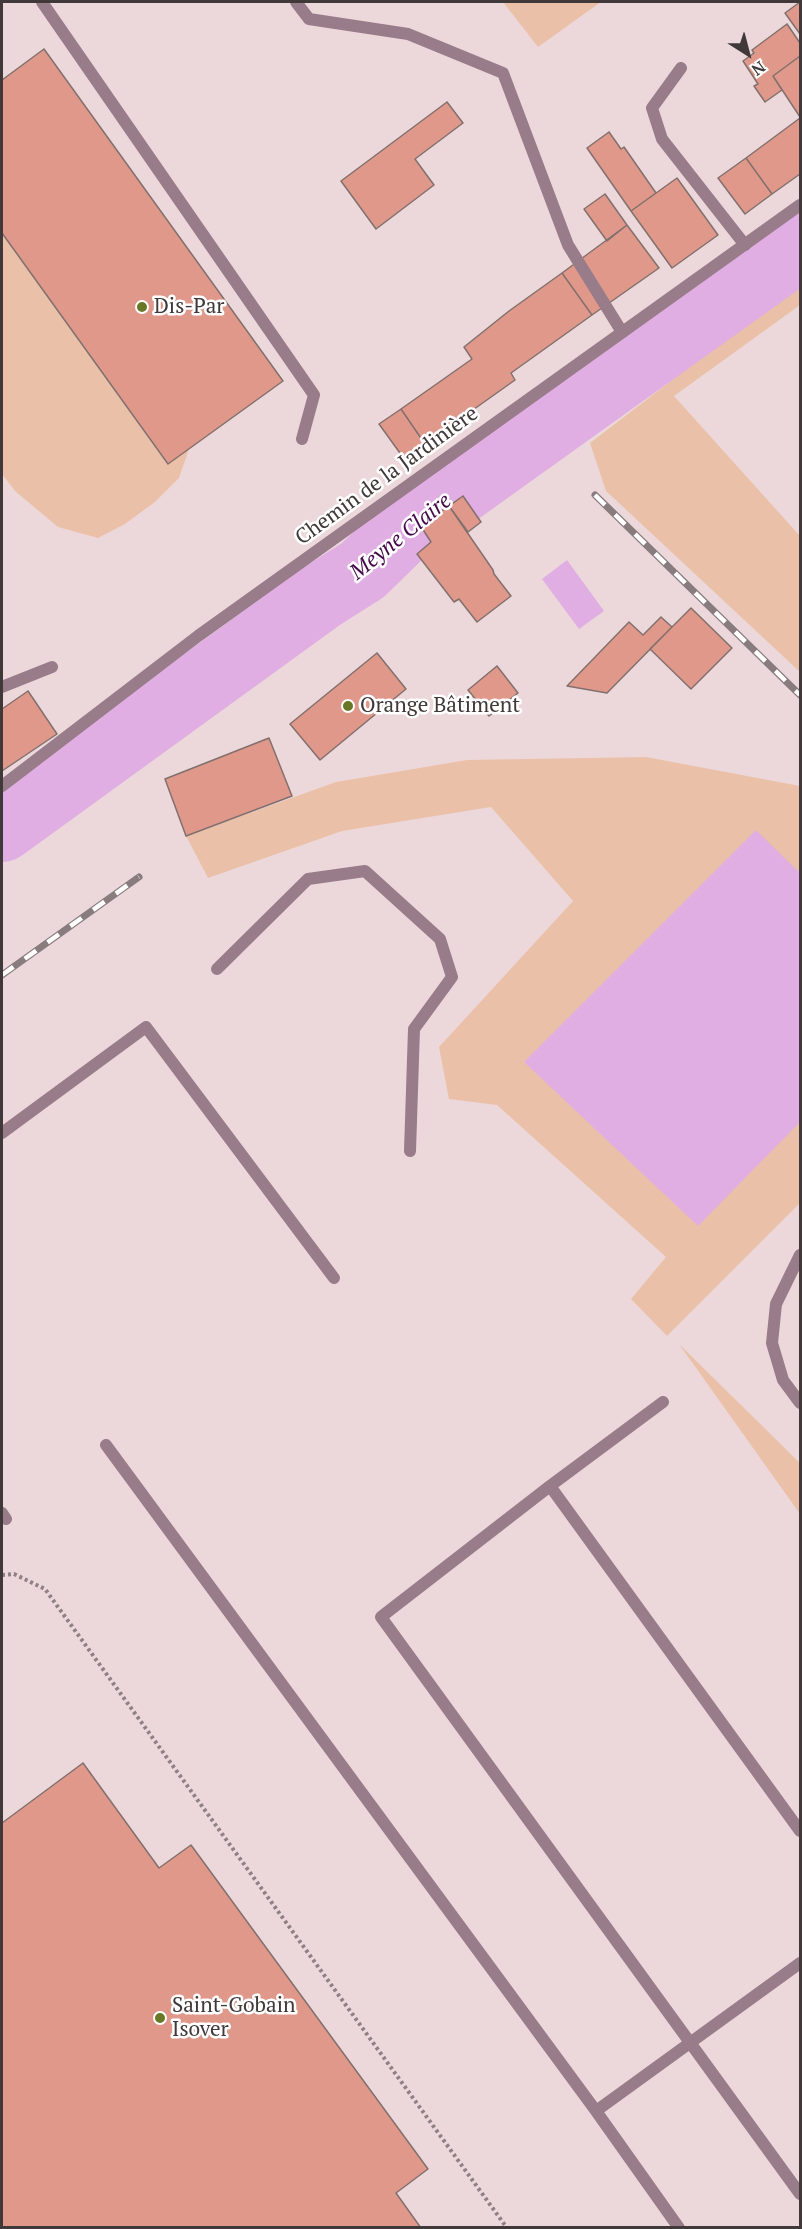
<!DOCTYPE html>
<html>
<head>
<meta charset="utf-8">
<style>
	body { margin:0 }
	#map { position:relative; width:802px; height:2229px; overflow:hidden; background:#ecd8db; font-family:"PT Serif",serif }
	canvas { display:block }
	.frame { position:absolute; inset:0; border:3px solid #403839; pointer-events:none }
	.north { position:absolute; left:718px; top:24px; width:60px; height:60px; -webkit-text-stroke:4px #fff; paint-order:stroke; rotate:144deg; font-size:16px; font-weight:700; line-height:24px; text-align:center; color:#403839 }
	.north::after { content:''; display:block; margin:auto; width:21px; height:27px; background:#403839; clip-path:polygon(50% 0,100% 100%,50% 72%,0 100%) }
</style>
</head>
<body>
<div id="map">
<canvas width="802" height="2229"></canvas>
<div class="frame"></div>
<div class="north">N</div>
</div>
<script>
const g = document.querySelector('canvas').getContext('2d');
g.lineJoin = 'round';
function paint(path, color) {
  g.fillStyle = color;
  g.fill(path, 'evenodd');
}
function poly(rows) {
  const path = new Path2D();
  for (const r of rows) {
    path.moveTo(r[0], r[1]);
    for (let i = 2; i < r.length; i += 2) path.lineTo(r[i], r[i + 1]);
  }
  return path;
}
function trace(path, color, width, dash) {
  g.strokeStyle = color;
  g.lineWidth = width;
  g.lineCap = dash ? 'butt' : 'round';
  g.setLineDash(dash || []);
  g.stroke(path);
}
function drawText(font, color, halo, rows, align = 'center') {
  g.font = font + ' "PT Serif",serif';
  g.lineWidth = 5;
  g.setLineDash([]);
  g.textBaseline = 'middle';
  g.strokeStyle = halo;
  g.fillStyle = color;
  for (const [text, x, y, turn = 0] of rows) {
    g.save();
    g.translate(x, y);
    g.rotate((+turn || 0) * Math.PI / 180);
    g.textAlign = isNaN(turn) ? turn : align;
    if (halo) g.strokeText(text, 0, 0);
    g.fillText(text, 0, 0);
    g.restore();
  }
}
const green = poly([
	[503,2,601,2,538,47],
	[2,233,167,464,189,449,179,478,155,502,125,524,98,538,58,527,15,491,2,474],
	[800,282,800,305,674,396,800,536,800,672,606,491,590,443],
	[646,757,800,786,800,1203,667,1336,631,1299,666,1257,497,1105,449,1099,439,1047,573,901,491,807,342,831,208,878,186,836,336,782,467,760],
	[679,1344,800,1463,800,1514]
]);
const water = poly([
	[567,560,604,611,579,629,542,579],
	[756,830,800,873,800,1122,698,1226,524,1062]
]);
const river = poly([
	[2,828,322,596,363,570,403,531,800,247]
]);
const building = poly([
	[800,2,800,34,785,13,800,2],
	[787,24,800,43,800,56,773,76,782,90,765,102,754,86,758,84,743,61,754,53,752,50,787,24],
	[44,49,283,381,168,464,2,233,2,80,44,49],
	[800,56,800,117,773,76,800,56],
	[447,102,463,123,415,159,434,185,376,229,341,181,447,102],
	[800,118,800,174,772,194,746,158,800,118],
	[609,132,621,149,624,147,656,193,631,211,587,148,609,132],
	[746,158,772,194,745,214,718,178,746,158],
	[677,178,718,235,672,268,631,211,677,178],
	[605,194,627,225,607,241,584,209,605,194],
	[627,225,659,268,592,315,562,273,627,225],
	[562,273,592,315,511,373,515,380,425,444,401,409,472,359,464,347,509,311,562,273],
	[401,409,425,444,405,460,379,424,401,409],
	[463,496,481,522,468,532,449,506,463,496],
	[449,506,493,570,494,574,511,596,477,622,459,599,454,602,417,554,431,542,420,525,449,506],
	[691,608,732,648,691,689,650,649,691,608],
	[661,617,672,627,607,693,567,686,629,622,643,635,661,617],
	[377,653,406,689,320,760,290,724,377,653],
	[497,666,518,693,489,716,468,690,497,666],
	[28,691,57,734,2,771,2,709,28,691],
	[269,738,292,796,186,836,165,779,269,738],
	[83,1763,159,1868,191,1845,428,2169,396,2193,421,2228,2,2228,2,1823,83,1763]
]);
const path = poly([
	[2,1575,14,1574,45,1589,507,2228]
]);
const lane = poly([
	[42,2,314,395,302,439],
	[296,2,309,19,408,34,503,73,568,245,622,332],
	[681,68,652,108,662,139,745,245],
	[2,687,52,667],
	[217,969,308,879,365,871,440,939,452,977,414,1029,410,1151],
	[2,1133,146,1027,334,1278],
	[663,1402,550,1486,800,1831],
	[106,1445,596,2111,800,1963],
	[550,1486,381,1617,800,2194],
	[2,1513,6,1519],
	[596,2111,679,2228]
]);
const street = poly([
	[2,786,198,636,800,205],
	[800,1255,776,1304,772,1343,783,1380,800,1403]
]);
const rail = poly([
	[595,495,800,695],
	[2,975,139,877]
]);
const markers = [
	[142,307,6,"#697826"],
	[348,706,6,"#697826"],
	[160,2018,6,"#697826"]
];
const poiNames = [
	["Dis-Par",154,307],
	["Orange Bâtiment",360,706],
	["Saint-Gobain",172,2006],
	["Isover",172,2030]
];
const streetNames = [
	["Chemin de la Jardinière",387,476,-36]
];
const waterNames = [
	["Meyne Claire",401,537,-39]
];
paint(green, '#eac1a8');
paint(water, '#e0aee2');
trace(river, '#e0aee2', 68);
paint(building, '#e0988a');
trace(building, '#81706d', 1.5);
trace(path, '#8f8183', 4, [3, 3]);
trace(lane, '#987c8a', 12);
trace(street, '#987c8a', 12);
trace(rail, '#897c7e', 7);
trace(rail, '#fff', 4.5, [14]);
for (const [x, y, r, color] of markers) {
  const dot = new Path2D();
  dot.arc(x, y, r, 0, 2 * Math.PI);
  g.fillStyle = color;
  g.fill(dot);
  trace(dot, '#fff', 2);
}
drawText('21px', '#403839', '#fff', poiNames, 'left');
drawText('21px', '#403839', '#fff', streetNames);
drawText('italic 22px', '#45094a', '#fff', waterNames);
</script>
</body>
</html>
